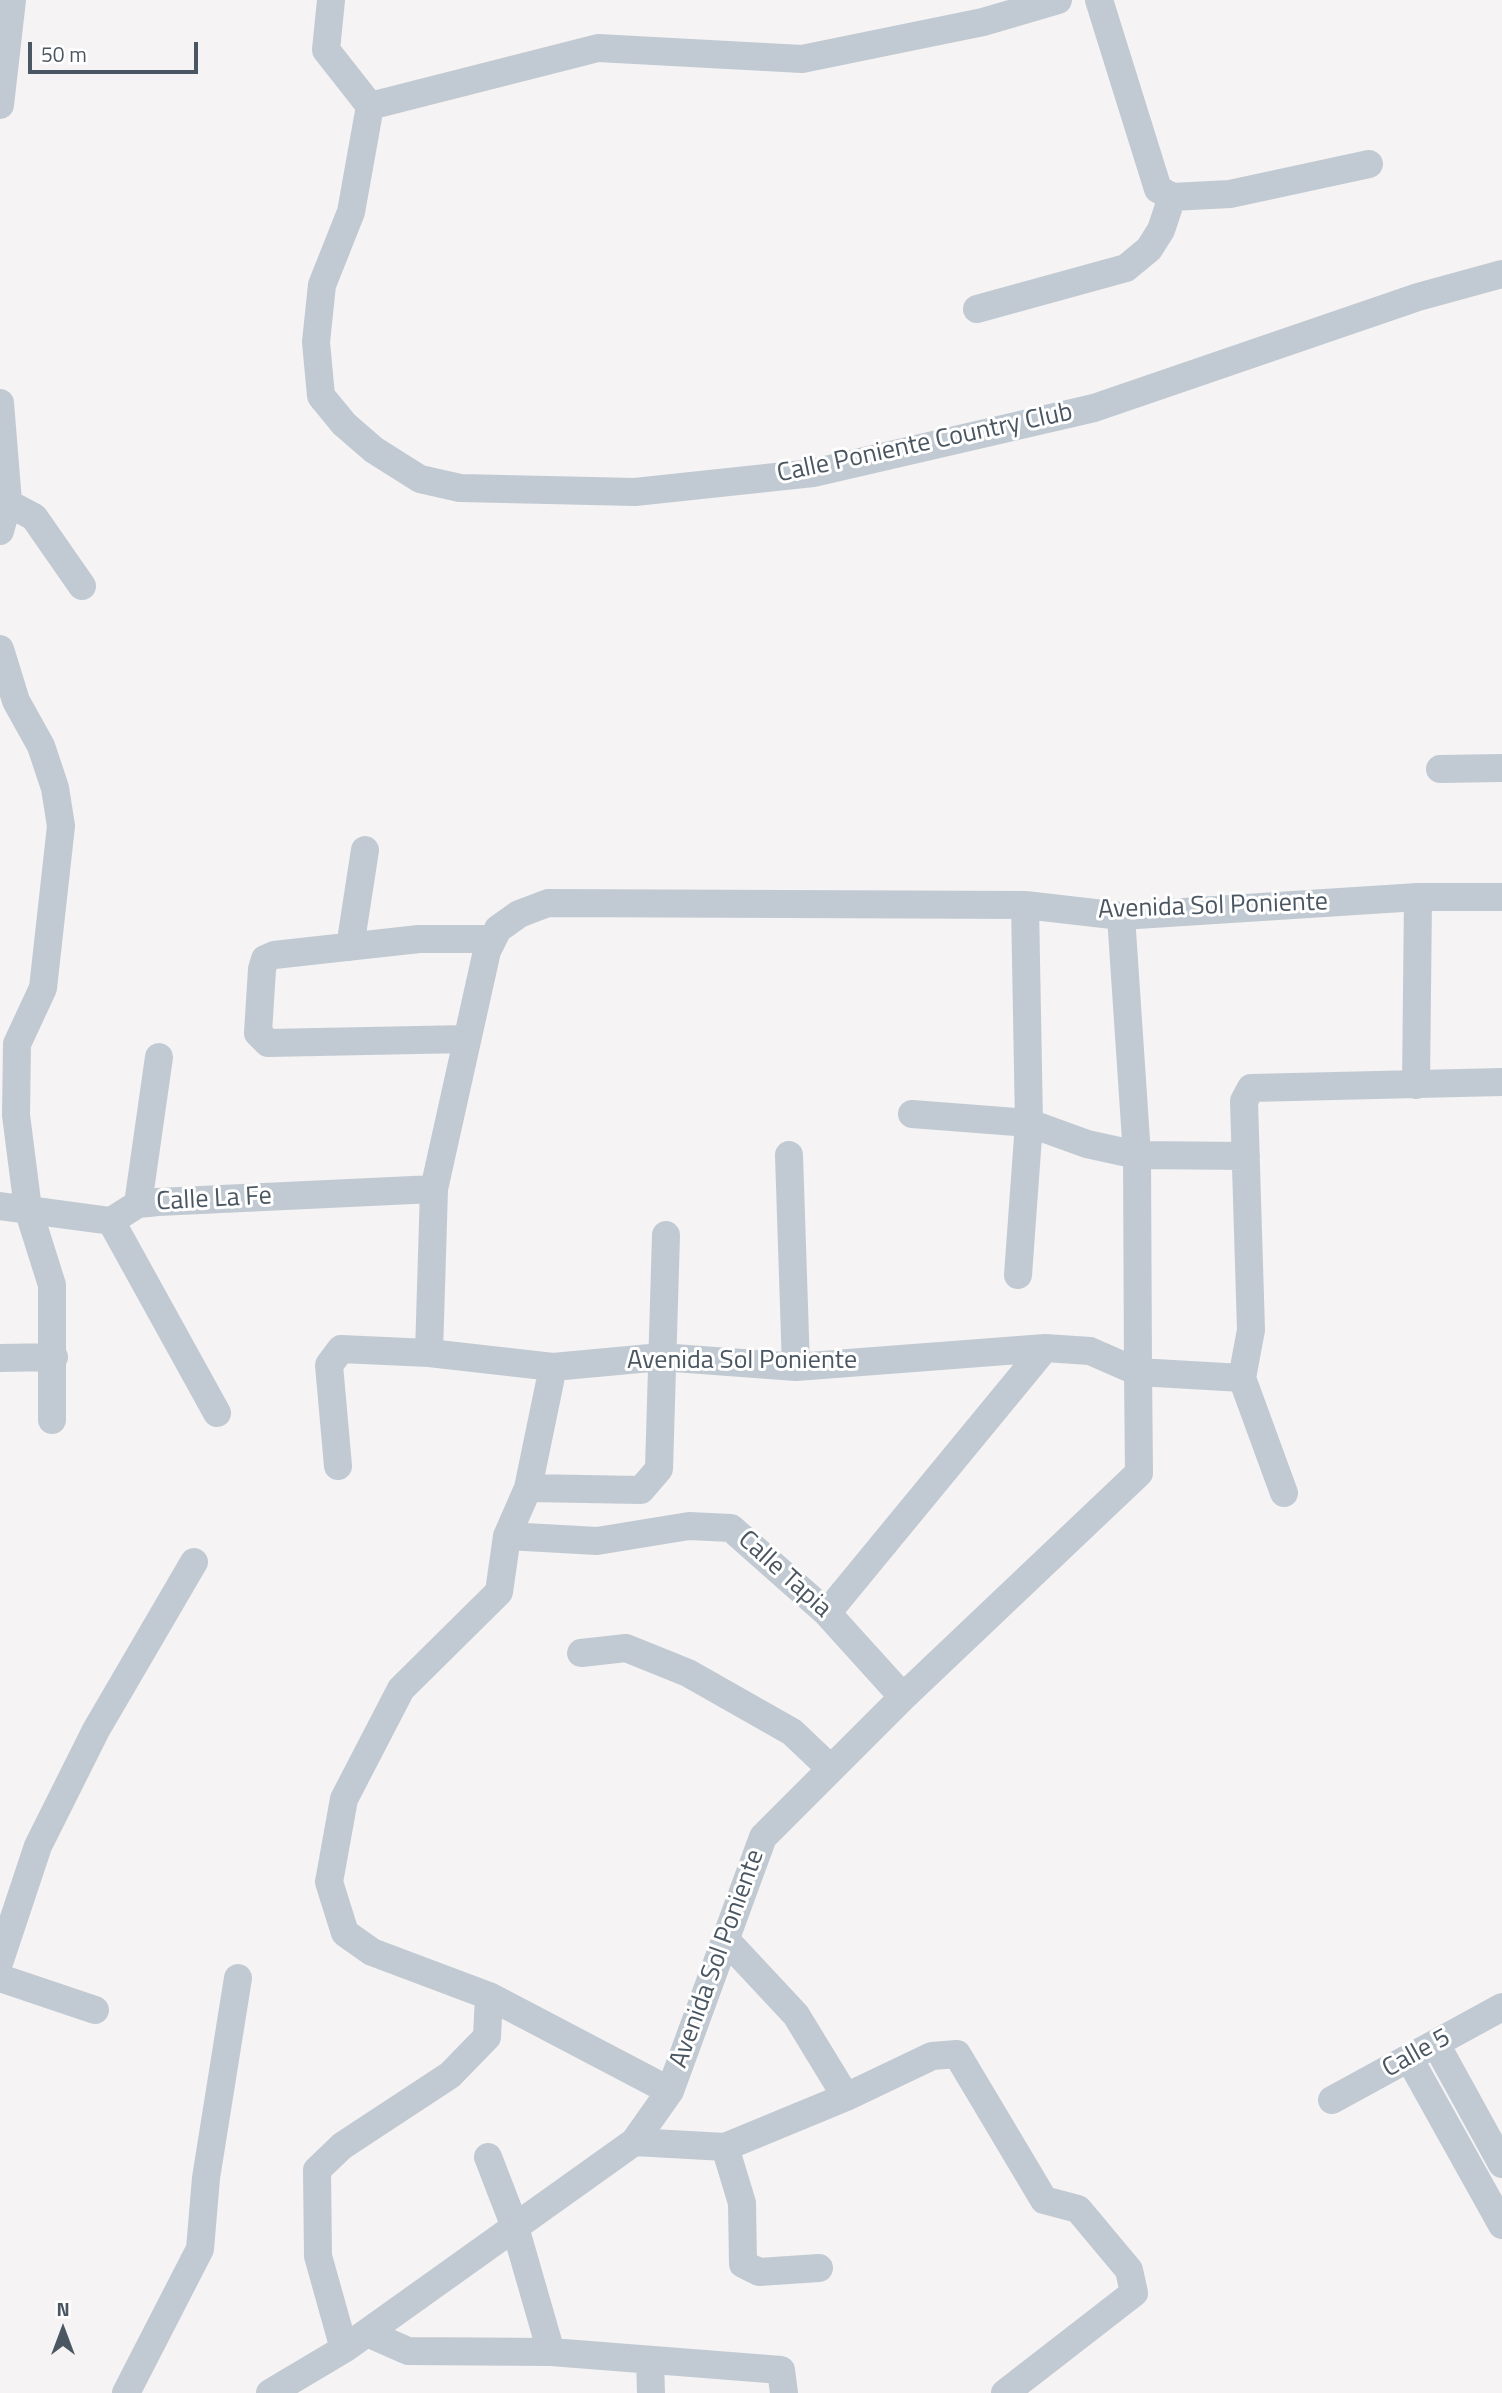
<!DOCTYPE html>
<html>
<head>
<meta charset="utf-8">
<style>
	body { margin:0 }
	#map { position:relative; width:1502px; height:2393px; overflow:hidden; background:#f5f3f3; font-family:"Titillium Web",sans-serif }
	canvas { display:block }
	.north { position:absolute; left:28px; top:2295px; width:70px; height:70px; -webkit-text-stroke:5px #fff; paint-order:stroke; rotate:0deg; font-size:19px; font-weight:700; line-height:28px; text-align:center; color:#4a5661 }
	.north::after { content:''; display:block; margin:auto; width:24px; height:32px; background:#4a5661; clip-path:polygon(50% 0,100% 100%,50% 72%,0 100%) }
	.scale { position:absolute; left:28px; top:42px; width:170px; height:32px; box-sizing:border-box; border:4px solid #4a5661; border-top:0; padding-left:9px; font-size:21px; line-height:24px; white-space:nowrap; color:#4a5661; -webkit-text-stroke:5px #fff; paint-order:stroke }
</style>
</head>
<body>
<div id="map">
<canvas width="1502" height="2393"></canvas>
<div class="north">N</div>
<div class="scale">50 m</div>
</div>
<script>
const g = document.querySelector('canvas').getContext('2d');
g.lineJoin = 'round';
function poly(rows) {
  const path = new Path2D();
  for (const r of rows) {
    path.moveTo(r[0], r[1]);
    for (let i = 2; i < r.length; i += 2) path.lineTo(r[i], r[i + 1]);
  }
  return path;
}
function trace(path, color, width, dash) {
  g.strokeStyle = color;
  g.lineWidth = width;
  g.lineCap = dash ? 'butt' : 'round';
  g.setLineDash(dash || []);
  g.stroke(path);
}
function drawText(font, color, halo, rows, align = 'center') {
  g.font = font + ' "Titillium Web",sans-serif';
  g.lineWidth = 6;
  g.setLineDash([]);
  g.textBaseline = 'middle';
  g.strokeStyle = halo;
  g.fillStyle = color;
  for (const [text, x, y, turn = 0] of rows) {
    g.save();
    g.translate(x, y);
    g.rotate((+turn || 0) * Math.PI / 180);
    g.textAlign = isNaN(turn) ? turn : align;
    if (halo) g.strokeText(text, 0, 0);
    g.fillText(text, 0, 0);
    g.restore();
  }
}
const minor = poly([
	[331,0,326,50,370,106],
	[1099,0,1158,189,1172,197,1230,194,1369,164],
	[0,105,12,0],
	[370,106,351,212,322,285,316,342,321,396,344,424,374,450,420,479,460,488,635,492,813,473,1094,408,1418,297,1502,274],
	[370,106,598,48,802,59,983,22,1058,0],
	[977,309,1126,268,1149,249,1161,230,1172,197],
	[0,403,8,502,0,531],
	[0,499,34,517,82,586],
	[0,649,16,701,41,746,55,788,61,826,43,988,17,1044,16,1115,28,1209,52,1285,52,1420],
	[1440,769,1502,768],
	[1121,916,1137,1155,1138,1372,1242,1378],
	[350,947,365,850],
	[467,1039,268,1043,258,1033,262,969,265,959,274,955,419,939,493,939],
	[1416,1085,1418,897],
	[912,1114,1029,1123,1087,1144,1137,1155,1246,1156],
	[789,1155,796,1367],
	[138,1204,159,1057],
	[0,1206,111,1221,138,1204,158,1202,434,1189],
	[111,1221,217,1413],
	[1018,1275,1029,1123,1025,905],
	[0,1358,54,1357],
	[553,1367,528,1488,507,1536,499,1592,401,1689,344,1799,329,1882,345,1933,372,1952,489,1996,670,2091],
	[338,1466,329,1365,341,1349,429,1353],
	[528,1488,641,1490,659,1469,666,1235],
	[1284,1493,1242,1378,1251,1330,1244,1101,1251,1088,1502,1082],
	[507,1536,597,1541,689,1526,731,1528,827,1613,903,1697],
	[827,1613,1045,1348],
	[581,1653,626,1648,688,1673,792,1732,831,1769],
	[726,1940,796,2015,846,2097],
	[0,1960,38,1846,96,1730,194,1562],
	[0,1978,95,2010],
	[1436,2044,1502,2164],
	[1409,2058,1502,2225],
	[1332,2100,1502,2007],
	[634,2142,725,2147,846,2097,932,2056,957,2054,1044,2200,1078,2209,1129,2270,1134,2293,1005,2393],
	[725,2147,742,2203,743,2264,759,2272,819,2268],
	[488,2157,515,2227,551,2352],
	[367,2333,408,2351,551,2352,781,2370,784,2393],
	[344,2349,318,2256,317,2170,342,2146,450,2075,487,2037,489,1996],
	[650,2360,651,2393],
	[126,2393,200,2249,206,2178,238,1978],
	[270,2393,344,2349,634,2142,670,2091,763,1837,903,1697,1139,1473,1138,1372,1090,1351,1045,1348,796,1367,661,1357,553,1367,429,1353,434,1189,487,951,498,929,519,914,548,903,1025,905,1121,916,1418,897,1502,897]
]);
const streetNames = [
	["Calle Poniente Country Club",925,444,-12],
	["Avenida Sol Poniente",1213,907,-2],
	["Calle La Fe",214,1200,-3],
	["Avenida Sol Poniente",742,1362],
	["Calle Tapia",784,1575,42],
	["Avenida Sol Poniente",718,1959,-70],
	["Calle 5",1417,2054,-29]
];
trace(minor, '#c1cad2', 28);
drawText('26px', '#4a5661', '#fff', streetNames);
</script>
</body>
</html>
